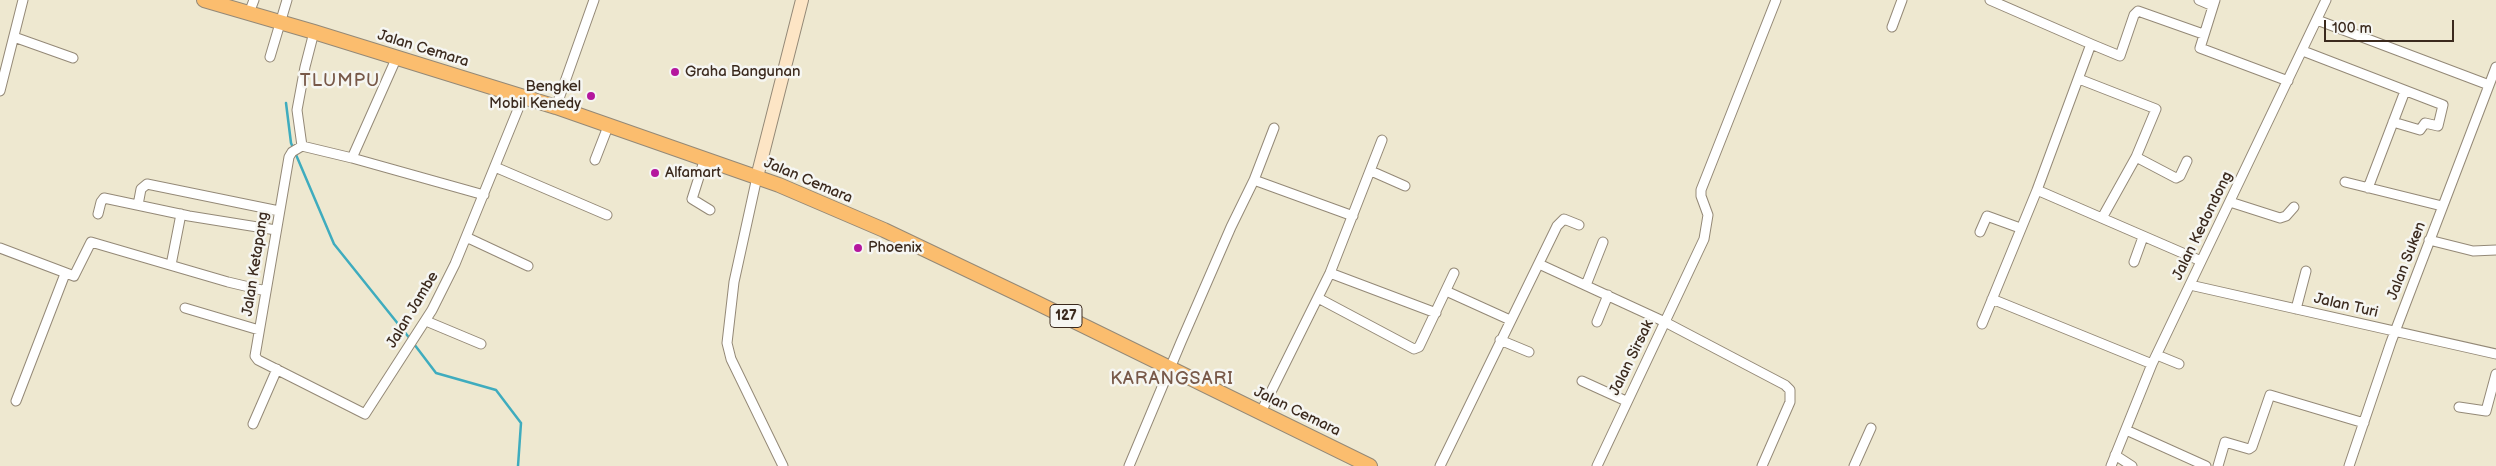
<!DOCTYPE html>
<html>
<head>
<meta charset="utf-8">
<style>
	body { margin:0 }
	#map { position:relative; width:2496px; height:466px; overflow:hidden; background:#eee8d0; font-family:"Balsamiq Sans",sans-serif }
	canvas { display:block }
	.scale { position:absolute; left:2324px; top:20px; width:130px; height:22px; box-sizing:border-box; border:2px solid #3b2a1e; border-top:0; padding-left:6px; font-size:15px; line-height:18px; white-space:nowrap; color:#3b2a1e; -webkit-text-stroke:4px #f6f6f2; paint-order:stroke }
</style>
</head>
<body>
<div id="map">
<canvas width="2496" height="466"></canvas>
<div class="scale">100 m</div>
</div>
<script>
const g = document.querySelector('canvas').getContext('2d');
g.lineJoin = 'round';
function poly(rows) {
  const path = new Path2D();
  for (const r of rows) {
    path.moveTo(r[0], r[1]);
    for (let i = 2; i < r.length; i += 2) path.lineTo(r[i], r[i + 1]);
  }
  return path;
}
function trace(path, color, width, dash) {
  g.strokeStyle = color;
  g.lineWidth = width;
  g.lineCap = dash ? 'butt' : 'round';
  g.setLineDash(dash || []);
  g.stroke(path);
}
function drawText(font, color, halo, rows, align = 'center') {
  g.font = font + ' "Balsamiq Sans",sans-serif';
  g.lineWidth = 5;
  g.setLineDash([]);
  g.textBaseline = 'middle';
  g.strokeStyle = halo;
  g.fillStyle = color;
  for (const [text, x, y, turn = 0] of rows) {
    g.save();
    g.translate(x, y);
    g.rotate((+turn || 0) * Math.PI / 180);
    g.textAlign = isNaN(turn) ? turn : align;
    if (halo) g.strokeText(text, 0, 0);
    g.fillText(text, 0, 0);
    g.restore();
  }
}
const stream = poly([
	[286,103,291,143,334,244,411,340],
	[414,344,436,373,496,390,521,423,518,466]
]);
const minor = poly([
	[1990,0,2091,44,2037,190,2201,261],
	[2199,0,2213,6],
	[2215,0,2200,48,2288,81],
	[249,13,254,0],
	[2317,20,2489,85],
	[1892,27,1902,0],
	[14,37,73,58],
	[2091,44,2120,56,2134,15,2138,11,2203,34],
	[2303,51,2443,105,2438,126,2425,123,2420,130,2393,122],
	[270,57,287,0],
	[396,59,352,158,302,146,292,152,289,157,255,356,258,360,365,414,432,310,455,264,523,97],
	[2079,79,2156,109,2136,157,2102,218],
	[0,91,23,0],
	[556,107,594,0],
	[302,146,297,110,305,67,314,32],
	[2136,157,2176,178,2180,176,2187,161],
	[352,158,484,195],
	[705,158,692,199,710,210],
	[595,160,609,124],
	[495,167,607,215],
	[1371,171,1405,186],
	[757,177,734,282,727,343,731,359,783,466],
	[1254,180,1353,216],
	[2345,182,2442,206],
	[2368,188,2405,91],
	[2230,202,2280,218,2286,216,2294,207],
	[138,205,141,189,147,184,279,211],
	[98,214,101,202,104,198,189,216,276,230],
	[1980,232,1987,216,2020,228],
	[466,237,528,266],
	[2429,240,2473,251,2496,250],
	[0,248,74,276,91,242,228,282,266,291],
	[2134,262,2143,237],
	[1539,264,1665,322,1785,385,1790,390,1790,402,1762,466],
	[171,265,181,214],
	[1330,273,1436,313],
	[1586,285,1603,242],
	[2190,285,2496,354],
	[1446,291,1510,320],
	[1318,298,1414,349,1419,347,1454,273],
	[1992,299,2152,364],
	[185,308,259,330],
	[2296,309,2306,271],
	[426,321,481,344],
	[1597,322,1608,295],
	[1982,324,2037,190],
	[1500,340,1529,352],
	[2157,355,2179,364],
	[1582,381,1626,401],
	[16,401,65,274],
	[2459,407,2486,411,2496,374],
	[1261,412,1330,273,1382,140],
	[253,424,277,369],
	[2126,430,2206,466],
	[2115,455,2132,466],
	[1129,466,1181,342,1231,227,1254,180,1274,128],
	[1440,466,1557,226,1564,219,1579,225],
	[1597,466,1704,239,1708,215,1701,196,1701,190,1776,0],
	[1854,466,1871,428],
	[2111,466,2152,364,2326,0],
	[2218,466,2225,442,2249,449,2252,447,2270,395,2364,423],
	[2349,466,2391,342,2496,67]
]);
const secondary = poly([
	[757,177,802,0]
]);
const primary = poly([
	[204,0,314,32,556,107,779,185,884,230,1033,301,1370,466]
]);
const markers = [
	[675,72,5,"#b5179e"],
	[591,96,5,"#b5179e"],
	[655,173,5,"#b5179e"],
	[858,248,5,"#b5179e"]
];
const shields = [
	[1066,316,32]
];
const shieldNames = [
	["127",1066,316]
];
const streetNames = [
	["Jalan Cemara",423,49,17],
	["Jalan Cemara",808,181,23],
	["Jalan Kedondong",2203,226,-64],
	["Jalan Suken",2407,261,-69],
	["Jalan Ketapang",256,264,-81],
	["Jalan Turi",2346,306,13],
	["Jalan Jambe",413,310,-59],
	["Jalan Sirsak",1632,358,-64],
	["Jalan Cemara",1297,412,26]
];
const poiNames = [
	["Graha Bangunan",685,72],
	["Bengkel",581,87,"right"],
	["Mobil Kenedy",581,104,"right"],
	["Alfamart",665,173],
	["Phoenix",868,248]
];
const quarterNames = [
	["TLUMPU",340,81],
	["KARANGSARI",1172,379]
];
trace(stream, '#3facbe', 2.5);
trace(minor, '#948977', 11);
trace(secondary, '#948977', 14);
trace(primary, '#948977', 16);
trace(minor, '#fff', 9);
trace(secondary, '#fde5c5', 12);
trace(primary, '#fbbd6e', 14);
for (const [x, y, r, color] of markers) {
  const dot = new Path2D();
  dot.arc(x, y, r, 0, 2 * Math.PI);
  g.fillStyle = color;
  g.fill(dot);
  trace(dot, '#f6f6f2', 2);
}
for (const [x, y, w] of shields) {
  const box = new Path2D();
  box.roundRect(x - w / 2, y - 11.5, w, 23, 4);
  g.fillStyle = '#f6f6f2';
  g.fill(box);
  trace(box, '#3b2a1e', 1);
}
drawText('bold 14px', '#3b2a1e', null, shieldNames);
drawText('15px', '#3b2a1e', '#f6f6f2', streetNames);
drawText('15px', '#3b2a1e', '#f6f6f2', poiNames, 'left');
g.letterSpacing = '1px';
drawText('18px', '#785949', '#f6f6f2', quarterNames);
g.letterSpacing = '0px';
</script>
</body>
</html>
